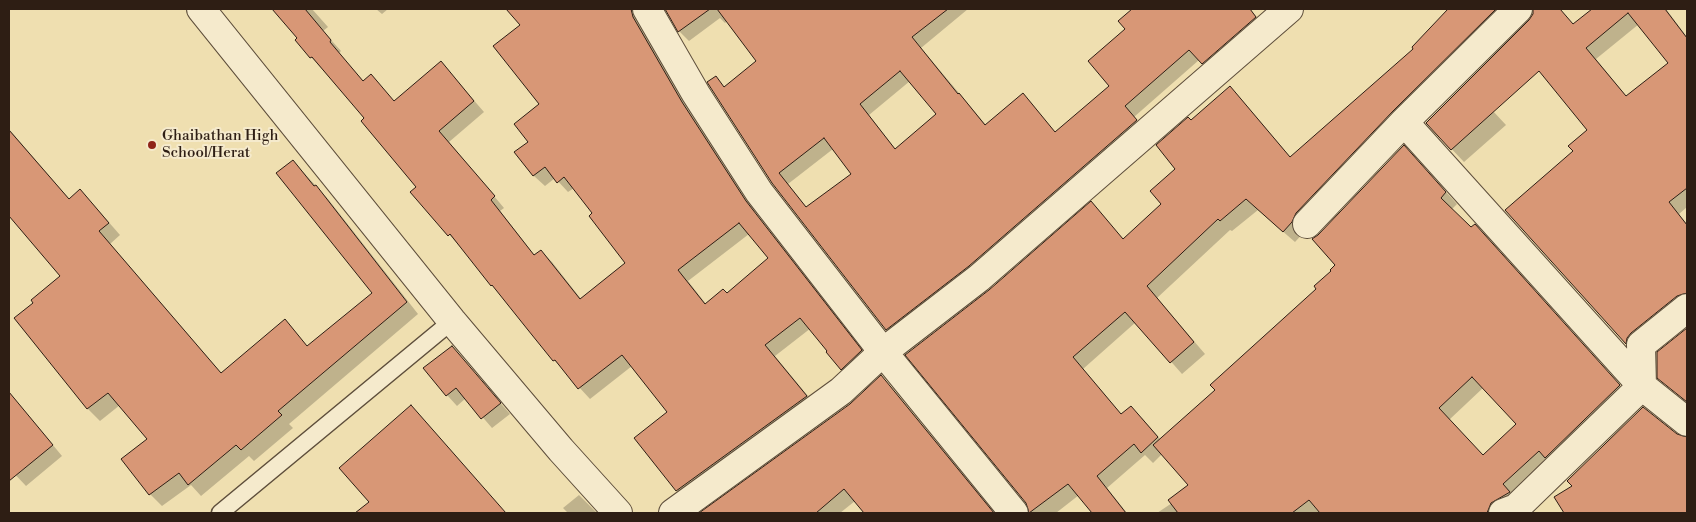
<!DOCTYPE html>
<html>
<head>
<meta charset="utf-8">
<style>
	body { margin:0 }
	#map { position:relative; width:1696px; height:522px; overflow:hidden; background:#efdfb0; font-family:"Libre Bodoni",serif }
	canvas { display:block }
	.frame { position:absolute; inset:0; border:10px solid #2e1e14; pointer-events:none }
</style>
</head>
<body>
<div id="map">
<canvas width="1696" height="522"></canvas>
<div class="frame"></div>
</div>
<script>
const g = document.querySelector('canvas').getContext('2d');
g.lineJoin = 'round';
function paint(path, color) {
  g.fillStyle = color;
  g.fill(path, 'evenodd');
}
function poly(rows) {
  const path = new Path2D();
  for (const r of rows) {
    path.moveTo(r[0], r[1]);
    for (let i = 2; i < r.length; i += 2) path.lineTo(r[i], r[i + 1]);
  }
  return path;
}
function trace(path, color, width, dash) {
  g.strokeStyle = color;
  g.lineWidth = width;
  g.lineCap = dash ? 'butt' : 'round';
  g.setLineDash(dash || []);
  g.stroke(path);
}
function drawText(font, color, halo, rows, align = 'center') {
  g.font = font + ' "Libre Bodoni",serif';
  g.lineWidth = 4;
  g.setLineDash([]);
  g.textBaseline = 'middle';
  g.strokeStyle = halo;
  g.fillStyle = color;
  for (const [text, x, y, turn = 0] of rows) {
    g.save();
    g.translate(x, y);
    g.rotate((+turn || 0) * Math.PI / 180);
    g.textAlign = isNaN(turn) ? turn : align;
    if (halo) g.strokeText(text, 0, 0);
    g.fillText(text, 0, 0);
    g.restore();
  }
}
const shadow = poly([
	[274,9,312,9,328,27,323,31,341,51,339,53,364,82,394,102,451,74,484,112,449,142,504,208,500,211,535,256,541,251,552,262,581,299,627,263,594,214,574,188,568,192,555,178,545,186,534,176,516,152,530,142,541,104,521,26,508,9,642,9,693,114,756,213,872,361,853,379,842,369,811,328,775,356,817,407,688,501,677,490,636,438,669,412,632,366,590,399,554,360,503,296,412,192,418,187,366,118,311,57,299,38],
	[749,234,770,258,727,294,706,304,688,281],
	[376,9,388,9,382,14],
	[666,9,813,9,815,12,819,9,968,9,921,48,986,125,1032,105,1056,133,1111,86,1127,29,1120,21,1134,9,1250,9,1265,27,1212,73,1199,60,1134,117,1146,131,897,339,887,329,773,182,715,78,725,88,758,61,728,20,725,23,720,18,689,41,679,31],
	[910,81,938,114,896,150,869,115],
	[833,149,853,175,807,208,788,184],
	[1450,9,1511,9,1295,242,1258,210,1232,231,1230,230,1157,298,1205,354,1182,374,1136,322,1083,369,1122,415,1142,418,1161,440,1217,391,1318,289,1332,271,1415,158,1457,204,1451,210,1471,229,1486,236,1630,397,1503,513,1157,513,1172,503,1189,485,1162,454,1153,463,1145,455,1107,488,1127,513,1094,513,1079,495,1056,513,1030,513,990,291,1091,203,1124,240,1163,204,1177,169,1191,121,1241,99,1291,158,1415,49,1413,47],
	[1484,387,1518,424,1484,456,1449,420],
	[1594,9,1666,9,1687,37,1687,207,1679,214,1687,224,1687,299,1637,354,1507,211,1574,151,1589,130,1531,60],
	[1639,24,1669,63,1627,97,1596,59],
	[1492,110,1506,125,1464,162,1427,123],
	[9,129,70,200,92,203,120,235,110,244,222,374,285,321,308,347,373,294,293,161,328,199,418,314,289,424,293,428,254,461,249,456,201,496,191,485,162,506,150,494,123,459,149,439,120,405,100,421,88,409,15,319,34,303,62,276,9,214],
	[1687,329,1687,403,1659,378,1658,353],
	[452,347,510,414,492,428,466,398,457,406,447,395],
	[881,377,892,388,995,513,866,513,855,501,840,513,701,513,851,405],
	[9,392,62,456,26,486,9,468],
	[421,417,505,513,371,513,365,507,371,502],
	[1677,436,1687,438,1687,513,1565,513,1624,476],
	[579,495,597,513,568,513,563,508]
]);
const building = poly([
	[272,9,305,9,331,40,330,42,363,81,371,74,394,101,441,61,474,101,439,131,495,196,491,200,534,255,541,250,580,299,625,263,589,216,592,213,564,177,557,183,545,167,533,176,514,152,528,142,514,124,539,104,493,46,520,25,506,9,631,9,633,17,682,102,746,201,862,350,841,370,826,352,827,351,800,318,765,345,807,396,676,491,634,438,667,412,622,355,578,389,555,360,553,361,528,330,492,285,491,286,450,234,448,236,410,192,416,187,361,121,364,118,312,57,310,58,295,40,297,38,272,9],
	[739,223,768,258,727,293,723,289,705,304,678,270,739,223],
	[665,9,710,9,678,32,665,9],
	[717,9,948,9,912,37,958,94,959,93,985,125,1023,93,1055,132,1109,86,1088,61,1125,29,1118,21,1132,9,1250,9,1256,17,1202,64,1189,50,1125,106,1137,120,969,266,886,330,772,183,707,82,716,76,724,87,756,61,717,9],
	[900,71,936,114,895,149,860,104,900,71],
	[824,138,851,174,806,207,779,173,824,138],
	[1448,9,1496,9,1393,111,1296,213,1292,222,1283,232,1246,199,1220,221,1218,219,1147,286,1194,342,1170,363,1125,312,1073,357,1121,414,1131,406,1158,437,1141,453,1134,444,1097,476,1126,513,1092,513,1068,484,1029,513,1026,503,905,355,989,290,1091,201,1123,239,1161,204,1150,191,1175,169,1156,145,1188,117,1191,120,1230,86,1290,157,1413,49,1412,47,1448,9],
	[1533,9,1560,9,1573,24,1592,9,1665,9,1687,38,1687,188,1669,202,1687,225,1687,293,1677,296,1631,333,1627,338,1626,344,1505,210,1573,151,1568,146,1587,130,1539,71,1451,150,1426,123,1529,20,1533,14,1533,9],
	[1628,13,1668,63,1626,96,1586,48,1628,13],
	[9,130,69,199,80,189,109,223,99,231,221,373,285,319,307,346,372,293,276,173,293,160,314,186,316,185,407,302,278,411,282,415,241,450,236,445,188,485,179,473,149,495,121,459,147,439,108,393,87,409,14,318,33,303,31,300,60,276,9,216,9,130],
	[1404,145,1446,192,1441,198,1471,227,1475,224,1620,385,1545,458,1539,451,1503,484,1510,492,1491,503,1487,513,1320,513,1309,500,1292,513,1178,513,1168,500,1188,485,1153,445,1215,390,1210,385,1316,289,1314,286,1331,271,1330,270,1335,265,1312,239,1318,235,1404,145],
	[1472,377,1516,424,1483,455,1439,408,1472,377],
	[1687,328,1687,402,1657,378,1657,352,1687,328],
	[452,346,501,403,481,419,456,388,446,396,423,368,452,346],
	[881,375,994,513,864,513,844,489,816,513,699,513,850,404,881,375],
	[9,392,53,445,9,481,9,392],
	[411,405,506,513,355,513,369,502,339,468,411,405],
	[1643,407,1677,434,1687,437,1687,513,1564,513,1554,497,1572,486,1567,481,1643,407]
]);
const service = poly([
	[220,513,452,321]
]);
const minor = poly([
	[647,9,696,94,759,192,883,352,1014,513],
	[1404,122,1642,386,1687,422],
	[1307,224,1404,122,1518,9],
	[673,513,841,391,883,352,979,278,1289,9],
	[1503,513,1516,508,1642,386,1641,345,1687,308]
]);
const tertiary = poly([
	[201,9,452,321,561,450,618,513]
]);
const markers = [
	[152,145,5,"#8f2418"]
];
const poiNames = [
	["Ghaibathan High",162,136],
	["School/Herat",162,153]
];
paint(shadow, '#0003');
paint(building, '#d89776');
trace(building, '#2e1e14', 1);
trace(service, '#5e4e3b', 19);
trace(minor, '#5e4e3b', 30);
trace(tertiary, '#5e4e3b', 30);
trace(service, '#f5eacc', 16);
trace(minor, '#f5eacc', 28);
trace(tertiary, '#f5eacc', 28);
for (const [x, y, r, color] of markers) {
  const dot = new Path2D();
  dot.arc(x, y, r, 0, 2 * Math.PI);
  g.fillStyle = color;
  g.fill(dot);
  trace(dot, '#f5eacc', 2);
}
drawText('15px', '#2e1e14', '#f5eacc', poiNames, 'left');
</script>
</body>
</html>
